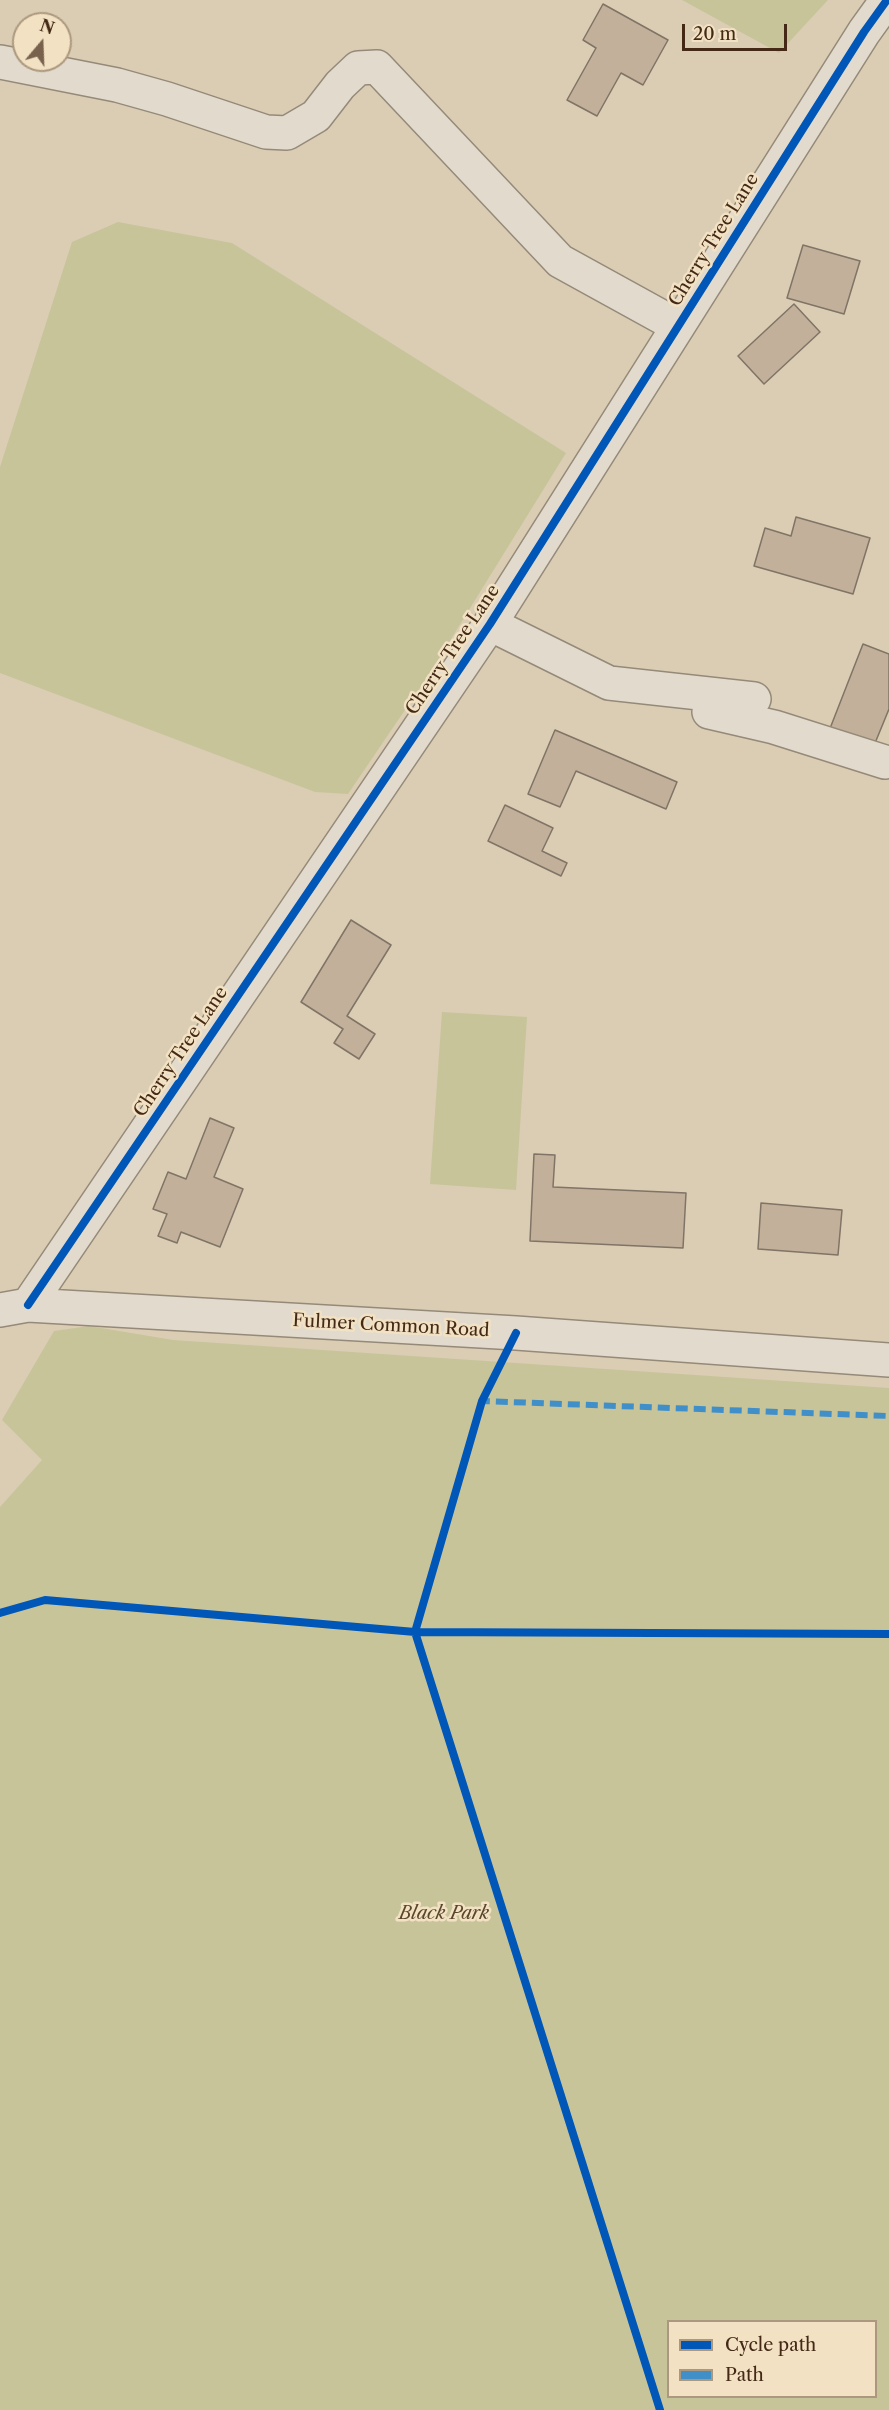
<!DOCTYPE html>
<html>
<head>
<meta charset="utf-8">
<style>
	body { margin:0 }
	#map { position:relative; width:889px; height:2410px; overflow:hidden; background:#dbcdb3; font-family:"Libre Caslon Text",serif }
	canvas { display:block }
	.legend { position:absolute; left:667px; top:2320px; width:210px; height:78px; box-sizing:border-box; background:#f2e2c3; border:2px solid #ac987e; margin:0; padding:8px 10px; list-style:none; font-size:18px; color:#432916 }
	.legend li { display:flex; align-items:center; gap:12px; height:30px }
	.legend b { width:30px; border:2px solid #ac987e }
	.north { position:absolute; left:12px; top:12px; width:60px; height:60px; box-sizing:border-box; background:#f2e2c3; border:2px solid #ac987e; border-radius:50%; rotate:19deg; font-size:16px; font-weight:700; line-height:24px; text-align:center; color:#432916 }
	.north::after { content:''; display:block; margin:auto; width:21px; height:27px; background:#78624d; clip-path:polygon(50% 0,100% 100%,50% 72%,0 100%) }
	.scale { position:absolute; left:682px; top:24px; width:105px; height:27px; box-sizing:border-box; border:3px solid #432916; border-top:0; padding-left:8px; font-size:18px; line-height:21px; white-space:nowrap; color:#432916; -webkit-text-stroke:4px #f2e2c3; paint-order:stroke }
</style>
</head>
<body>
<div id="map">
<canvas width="889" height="2410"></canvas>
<ul class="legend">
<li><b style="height:8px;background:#0057b8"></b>Cycle path</li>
<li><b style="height:8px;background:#408fc8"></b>Path</li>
</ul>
<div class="north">N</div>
<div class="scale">20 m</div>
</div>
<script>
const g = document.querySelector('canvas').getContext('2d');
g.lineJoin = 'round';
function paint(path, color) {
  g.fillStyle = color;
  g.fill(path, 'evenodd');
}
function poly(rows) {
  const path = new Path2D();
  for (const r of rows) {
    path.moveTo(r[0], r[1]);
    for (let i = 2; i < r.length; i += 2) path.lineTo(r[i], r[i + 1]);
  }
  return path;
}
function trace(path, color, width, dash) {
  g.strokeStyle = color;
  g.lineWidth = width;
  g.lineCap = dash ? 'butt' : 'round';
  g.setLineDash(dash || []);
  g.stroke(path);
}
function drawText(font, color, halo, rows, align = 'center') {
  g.font = font + ' "Libre Caslon Text",serif';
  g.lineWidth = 5;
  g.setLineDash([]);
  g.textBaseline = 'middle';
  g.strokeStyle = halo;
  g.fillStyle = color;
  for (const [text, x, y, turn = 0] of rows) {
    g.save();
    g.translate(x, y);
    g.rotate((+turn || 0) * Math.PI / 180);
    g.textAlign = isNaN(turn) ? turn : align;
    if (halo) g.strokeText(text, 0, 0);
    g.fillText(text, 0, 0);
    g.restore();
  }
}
const green = poly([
	[682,0,828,0,779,53],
	[118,222,232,243,566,453,430,673,348,794,315,792,0,673,0,467,72,242],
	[442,1012,527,1017,516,1190,430,1184],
	[89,1326,173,1340,889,1388,889,2410,0,2410,0,1507,42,1460,2,1420,54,1331],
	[668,2322,876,2322,876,2396,668,2396]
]);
const building = poly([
	[603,4,668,40,643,85,621,73,597,116,567,100,596,48,583,40,603,4],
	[803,245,860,261,844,314,787,298,803,245],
	[794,304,820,332,764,384,738,356,794,304],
	[796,517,870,538,853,594,754,566,765,528,791,536,796,517],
	[863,644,889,654,889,709,873,748,829,731,863,644],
	[555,730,677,782,666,809,576,771,560,807,528,794,555,730],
	[505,805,553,828,542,851,567,863,561,876,488,841,505,805],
	[351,920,391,945,347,1016,375,1034,359,1059,334,1043,343,1029,301,1002,351,920],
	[210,1118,234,1128,214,1177,243,1189,220,1247,181,1232,177,1243,158,1236,167,1214,153,1209,168,1172,186,1179,210,1118],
	[534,1154,555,1155,553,1187,686,1193,683,1248,530,1241,534,1154],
	[761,1203,842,1210,838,1255,758,1249,761,1203]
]);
const path = poly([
	[482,1401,500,1366],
	[660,2410,415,1632,889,1634]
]);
const minor = poly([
	[0,62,117,85,167,99,266,132,287,133,316,116,340,85,358,68,377,67,560,261,678,326],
	[490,624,609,683,754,699],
	[709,712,774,727,885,762],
	[28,1305,490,624,864,32,887,0],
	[0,1310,28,1305,516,1333,889,1360]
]);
const quiet = poly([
	[481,1405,482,1401,889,1416]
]);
const cycleway = poly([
	[28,1305,490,624,864,32,887,0],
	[516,1333,482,1401,415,1632,660,2410],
	[0,1613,45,1600,415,1632,889,1634]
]);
const streetNames = [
	["Cherry Tree Lane",714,240,-58],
	["Cherry Tree Lane",453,650,-56],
	["Cherry Tree Lane",181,1052,-56],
	["Fulmer Common Road",391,1326,3]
];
const parkNames = [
	["Black Park",444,1914]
];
paint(green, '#c7c49a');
paint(building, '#c2b09b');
trace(building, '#7f7465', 1.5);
trace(minor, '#958a79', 36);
trace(path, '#a69e93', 4, [1.5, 3]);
trace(minor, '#e2dbcd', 33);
trace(quiet, '#408fc8', 6, [12, 6]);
trace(cycleway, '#0057b8', 8);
drawText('18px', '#432916', '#f2e2c3', streetNames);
drawText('italic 18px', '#5a462c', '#f2e2c3', parkNames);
</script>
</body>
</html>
